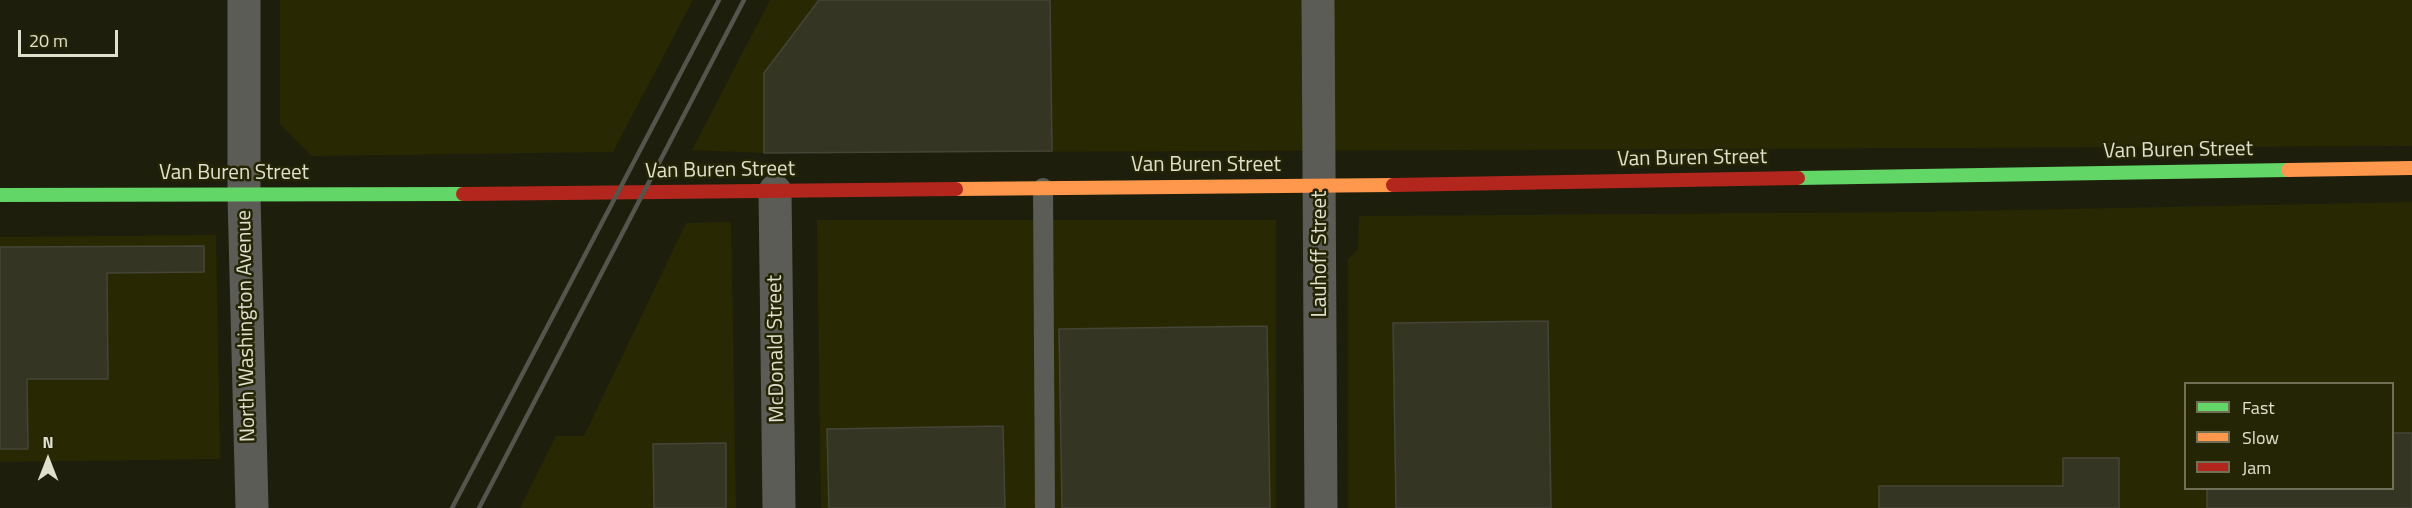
<!DOCTYPE html>
<html>
<head>
<meta charset="utf-8">
<style>
	body { margin:0 }
	#map { position:relative; width:2412px; height:508px; overflow:hidden; background:#1d1e0c; font-family:"Titillium Web",sans-serif }
	canvas { display:block }
	.legend { position:absolute; left:2184px; top:382px; width:210px; height:108px; box-sizing:border-box; background:#242505; border:2px solid #6f7055; margin:0; padding:8px 10px; list-style:none; font-size:18px; color:#dfe1ce }
	.legend li { display:flex; align-items:center; gap:12px; height:30px }
	.legend b { width:30px; border:2px solid #6f7055 }
	.north { position:absolute; left:18px; top:430px; width:60px; height:60px; -webkit-text-stroke:4px #242505; paint-order:stroke; rotate:0deg; font-size:16px; font-weight:700; line-height:24px; text-align:center; color:#dfe1ce }
	.north::after { content:''; display:block; margin:auto; width:21px; height:27px; background:#dfe1ce; clip-path:polygon(50% 0,100% 100%,50% 72%,0 100%) }
	.scale { position:absolute; left:18px; top:30px; width:100px; height:27px; box-sizing:border-box; border:3px solid #dfe1ce; border-top:0; padding-left:8px; font-size:18px; line-height:21px; white-space:nowrap; color:#dfe1ce; -webkit-text-stroke:4px #242505; paint-order:stroke }
</style>
</head>
<body>
<div id="map">
<canvas width="2412" height="508"></canvas>
<ul class="legend">
<li><b style="height:8px;background:#63d668"></b>Fast</li>
<li><b style="height:8px;background:#ff974d"></b>Slow</li>
<li><b style="height:8px;background:#b3261e"></b>Jam</li>
</ul>
<div class="north">N</div>
<div class="scale">20 m</div>
</div>
<script>
const g = document.querySelector('canvas').getContext('2d');
g.lineJoin = 'round';
function paint(path, color) {
  g.fillStyle = color;
  g.fill(path, 'evenodd');
}
function poly(rows) {
  const path = new Path2D();
  for (const r of rows) {
    path.moveTo(r[0], r[1]);
    for (let i = 2; i < r.length; i += 2) path.lineTo(r[i], r[i + 1]);
  }
  return path;
}
function trace(path, color, width, dash) {
  g.strokeStyle = color;
  g.lineWidth = width;
  g.lineCap = dash ? 'butt' : 'round';
  g.setLineDash(dash || []);
  g.stroke(path);
}
function drawText(font, color, halo, rows, align = 'center') {
  g.font = font + ' "Titillium Web",sans-serif';
  g.lineWidth = 5;
  g.setLineDash([]);
  g.textBaseline = 'middle';
  g.strokeStyle = halo;
  g.fillStyle = color;
  for (const [text, x, y, turn = 0] of rows) {
    g.save();
    g.translate(x, y);
    g.rotate((+turn || 0) * Math.PI / 180);
    g.textAlign = isNaN(turn) ? turn : align;
    if (halo) g.strokeText(text, 0, 0);
    g.fillText(text, 0, 0);
    g.restore();
  }
}
const built = poly([
	[280,0,693,0,613,152,312,156,280,124],
	[770,0,2412,0,2412,146,764,153,692,150],
	[2412,202,2412,508,1348,508,1348,259,1358,249,1359,216,1920,212],
	[2186,384,2392,384,2392,488,2186,488],
	[817,220,1276,220,1276,508,821,508],
	[731,222,736,508,520,508,556,436,584,436,686,223],
	[216,235,220,459,0,462,0,237]
]);
const building = poly([
	[819,0,1050,0,1052,151,764,153,764,73,819,0],
	[204,246,204,272,107,273,108,379,27,379,28,449,0,449,0,247,204,246],
	[1548,321,1551,508,1396,508,1393,323,1548,321],
	[1267,326,1270,508,1062,508,1059,329,1267,326],
	[1003,426,1005,508,829,508,827,429,1003,426],
	[2392,433,2412,433,2412,508,2207,508,2207,488,2392,488,2392,433],
	[726,443,726,508,654,508,653,444,726,443],
	[2063,458,2119,458,2119,508,1879,508,1879,486,2063,486,2063,458]
]);
const lane = poly([
	[1043,188,1045,508]
]);
const street = poly([
	[244,0,244,196,252,508],
	[1318,0,1321,508],
	[775,191,779,508]
]);
const fast = poly([
	[1798,178,2288,170],
	[0,195,463,194]
]);
const slow = poly([
	[2288,170,2412,168],
	[956,189,1393,185]
]);
const jam = poly([
	[1393,185,1798,178],
	[463,194,956,189]
]);
const rail = poly([
	[452,508,719,0],
	[479,508,744,0]
]);
const streetNames = [
	["Van Buren Street",2178,151,-1],
	["Van Buren Street",1692,159,-1],
	["Van Buren Street",1206,166],
	["Van Buren Street",720,171,-1],
	["Van Buren Street",234,174],
	["Lauhoff Street",1321,254,-90],
	["North Washington Avenue",247,326,-91],
	["McDonald Street",777,349,-91]
];
paint(built, '#282903');
paint(building, '#353523');
trace(building, '#454537', 1.5);
trace(lane, '#5b5c55', 20);
trace(street, '#5b5c55', 33);
trace(fast, '#63d668', 14);
trace(slow, '#ff974d', 14);
trace(jam, '#b3261e', 14);
trace(rail, '#54554c', 4.5);
drawText('21px', '#dfe1ce', '#242505', streetNames);
</script>
</body>
</html>
